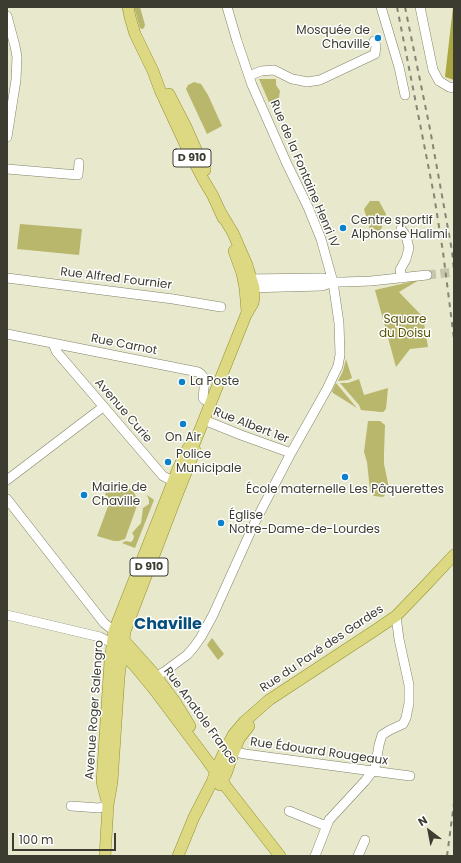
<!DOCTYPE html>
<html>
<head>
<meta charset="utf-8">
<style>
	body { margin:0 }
	#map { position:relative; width:461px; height:863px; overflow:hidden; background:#e7e8cc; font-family:Poppins,sans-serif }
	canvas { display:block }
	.frame { position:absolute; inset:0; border:8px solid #3c3c31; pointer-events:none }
	.north { position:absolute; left:409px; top:811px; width:40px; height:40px; -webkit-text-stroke:3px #fff; paint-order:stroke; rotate:328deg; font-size:11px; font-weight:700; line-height:16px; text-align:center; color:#3c3c31 }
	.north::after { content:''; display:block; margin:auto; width:14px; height:18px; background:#3c3c31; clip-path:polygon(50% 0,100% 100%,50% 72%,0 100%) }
	.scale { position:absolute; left:12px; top:833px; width:104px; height:18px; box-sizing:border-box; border:2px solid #3c3c31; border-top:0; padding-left:5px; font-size:12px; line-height:14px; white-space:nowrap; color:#3c3c31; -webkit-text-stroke:3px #fff; paint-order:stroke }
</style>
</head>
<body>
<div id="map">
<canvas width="461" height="863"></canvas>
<div class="frame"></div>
<div class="north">N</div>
<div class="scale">100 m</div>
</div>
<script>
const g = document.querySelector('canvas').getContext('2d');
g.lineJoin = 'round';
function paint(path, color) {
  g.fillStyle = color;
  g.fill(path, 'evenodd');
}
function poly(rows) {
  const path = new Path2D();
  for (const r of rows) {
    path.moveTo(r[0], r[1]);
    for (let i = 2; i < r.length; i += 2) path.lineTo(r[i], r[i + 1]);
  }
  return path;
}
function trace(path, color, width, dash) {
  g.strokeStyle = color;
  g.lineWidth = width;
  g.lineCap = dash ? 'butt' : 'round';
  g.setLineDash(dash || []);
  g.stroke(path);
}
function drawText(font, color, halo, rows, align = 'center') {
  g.font = font + ' Poppins,sans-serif';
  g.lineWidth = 3;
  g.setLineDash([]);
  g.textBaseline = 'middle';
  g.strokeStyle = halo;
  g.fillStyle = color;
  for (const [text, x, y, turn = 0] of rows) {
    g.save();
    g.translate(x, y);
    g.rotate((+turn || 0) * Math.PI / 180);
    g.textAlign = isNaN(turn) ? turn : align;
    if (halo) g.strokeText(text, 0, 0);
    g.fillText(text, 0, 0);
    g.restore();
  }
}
const green = poly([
	[134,7,140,7,145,25,144,28,142,29,140,28],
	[259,79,276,79,276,85,280,91,278,103,271,107],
	[194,82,201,84,208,95,222,126,207,134,186,89,188,85],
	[370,201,379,201,386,214,381,230,371,233,364,209],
	[20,224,82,229,79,255,17,249],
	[419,280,399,292,423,317,428,347,410,349,396,367,375,290],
	[346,359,352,378,348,380,338,381,343,371],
	[359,379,364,395,388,388,386,409,383,412,381,412,361,410,359,405,340,383,348,383],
	[336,383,357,408,333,393,332,391],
	[368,421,380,421,385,425,384,453,384,464,389,488,387,493,383,497,374,496,372,494,370,490,367,462,364,452],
	[110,485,117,485,126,487,133,491,138,500,138,503,125,539,119,541,114,541,97,536,110,501,107,500,108,496,105,495,107,490],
	[147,495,154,500,135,548,122,543,126,541,131,542,133,540,134,536,132,533,141,523,143,508,149,504,149,500],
	[212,638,224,654,218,660,207,645]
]);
const forest = poly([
	[453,7,454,7,454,80,445,77]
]);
const minorTunnel = poly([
	[427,275,454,272]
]);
const minor = poly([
	[381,7,399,67,405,95],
	[420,7,433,70,439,81,449,87,454,88],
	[7,16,15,46,17,57,16,80,7,137],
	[249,76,261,71,274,70,292,79,298,80,307,82,320,80,375,54,376,46,374,41],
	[7,169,78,175,79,163],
	[401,229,406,236,409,248,406,259,400,270,402,278],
	[7,278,173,299,221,307],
	[245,279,323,278,333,282,343,282,371,281,427,275],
	[247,288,322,286,333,282],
	[7,334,198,372,201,374,205,379,203,398,205,400,210,402],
	[53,343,56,351,163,476,173,481,179,480],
	[204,420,241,435,291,453],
	[7,480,103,407],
	[7,499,104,623,114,631],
	[7,615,100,637,112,643],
	[154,682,156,676,164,672,187,655,194,647,201,637,213,615,255,522,291,453,327,389,338,366,340,355,339,323,333,282,321,239,308,207,287,164,252,85,237,41,227,7],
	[229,746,240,753,245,754,410,776],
	[71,806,99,808,108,805],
	[289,811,326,826],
	[315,856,329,820,365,781,375,768,379,745,382,735,390,730,403,724,406,718,409,703,409,685,399,639,396,616],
	[358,856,365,840]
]);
const major = poly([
	[128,7,130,17,135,34,153,71,160,90,186,146,203,179,213,196,223,218],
	[169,94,186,127,205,170],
	[234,251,242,273,245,288,247,312],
	[121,637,156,676,176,703,190,726],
	[119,650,133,664,153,688,207,760,227,788,280,856],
	[220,785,226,774,232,757,239,739,249,726],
	[108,805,102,782,110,661,114,631,178,469,188,448,195,442,246,315,253,303,254,298,254,288,247,265,233,233,221,213],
	[105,856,108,805,112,782,119,677,125,631,177,495,195,450],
	[178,856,194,817,212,782,219,763,225,750,233,735,244,722,269,700,377,629,396,616,423,588,454,555]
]);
const rail = poly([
	[397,7,434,195,443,252,454,339],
	[405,7,430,129,452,251,454,270],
	[447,856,454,803]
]);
const markers = [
	[378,38,4,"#0a81ca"],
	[343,228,4,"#0a81ca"],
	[182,382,4,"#0a81ca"],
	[183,424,4,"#0a81ca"],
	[168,462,4,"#0a81ca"],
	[345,477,4,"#0a81ca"],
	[84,495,4,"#0a81ca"],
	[221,523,4,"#0a81ca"]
];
const shields = [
	[192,158,38],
	[149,567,38]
];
const shieldNames = [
	["D 910",192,158],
	["D 910",149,567]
];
const poiNames = [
	["Mosquée de",370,31,"right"],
	["Chaville",370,45,"right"],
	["Centre sportif",351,221],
	["Alphonse Halimi",351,235],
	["La Poste",190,382],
	["On Air",183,438,"center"],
	["Police",176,455],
	["Municipale",176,469],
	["Mairie de",92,488],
	["Chaville",92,502],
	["École maternelle Les Pâquerettes",345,490,"center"],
	["Église",229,516],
	["Notre-Dame-de-Lourdes",229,530]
];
const streetNames = [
	["Rue de la Fontaine Henri IV",304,174,67],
	["Rue Alfred Fournier",116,279,7],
	["Rue Carnot",124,345,11],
	["Avenue Curie",123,411,49],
	["Rue Albert 1er",251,426,21],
	["Rue du Pavé des Gardes",322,649,-34],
	["Avenue Roger Salengro",95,710,-86],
	["Rue Anatole France",200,716,54],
	["Rue Édouard Rougeaux",319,752,8]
];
const parkNames = [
	["Square",405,320],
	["du Doisu",405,334]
];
const districtNames = [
	["Chaville",168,625]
];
paint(green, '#b9b76c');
paint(forest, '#aaa741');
trace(minorTunnel, '#c5c6ad', 9, [9, 4.5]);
trace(minor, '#828268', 10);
trace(major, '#949230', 12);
trace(minor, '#fff', 9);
trace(major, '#dcd982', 11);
trace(rail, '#858573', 2, [5, 5]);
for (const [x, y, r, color] of markers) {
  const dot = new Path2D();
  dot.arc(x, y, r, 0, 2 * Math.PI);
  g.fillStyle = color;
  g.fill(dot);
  trace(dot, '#fff', 1.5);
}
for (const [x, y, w] of shields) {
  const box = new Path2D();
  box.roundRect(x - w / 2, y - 9, w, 18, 3);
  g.fillStyle = '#fff';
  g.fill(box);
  trace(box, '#3c3c31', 1);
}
drawText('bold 11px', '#3c3c31', null, shieldNames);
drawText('12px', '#3c3c31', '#fff', poiNames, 'left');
drawText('12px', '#3c3c31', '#fff', streetNames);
drawText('12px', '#575403', '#fff', parkNames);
drawText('bold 16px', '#064e7c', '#fff', districtNames);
</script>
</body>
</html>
